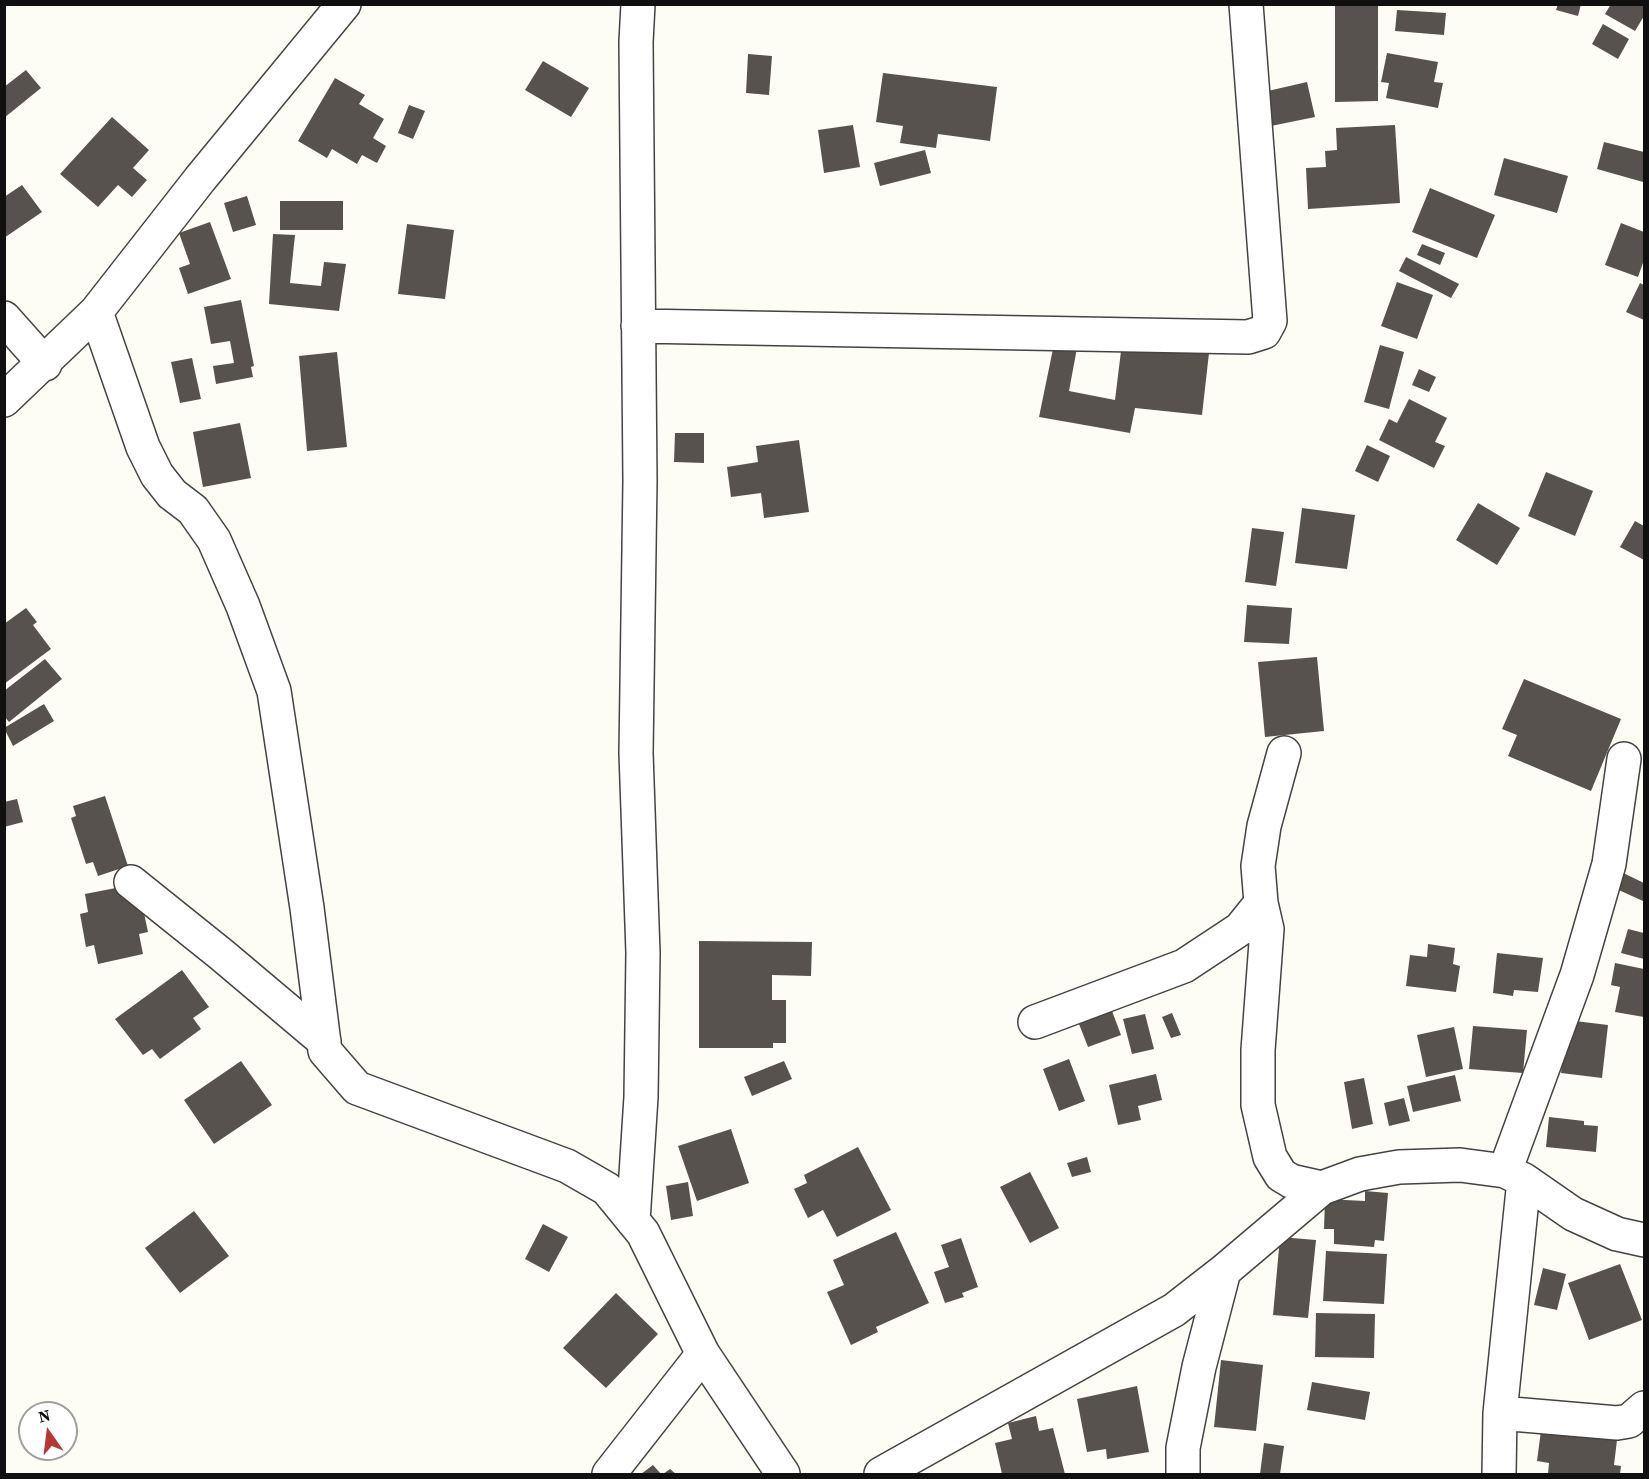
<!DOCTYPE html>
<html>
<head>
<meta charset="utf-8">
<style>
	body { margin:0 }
	#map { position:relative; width:1649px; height:1479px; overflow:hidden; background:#fefdf5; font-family:"Source Serif 4",serif }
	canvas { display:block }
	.frame { position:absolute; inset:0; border:6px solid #101010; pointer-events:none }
	.north { position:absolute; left:18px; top:1401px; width:60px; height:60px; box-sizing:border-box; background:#fff; border:2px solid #9f9f9f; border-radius:50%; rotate:346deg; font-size:16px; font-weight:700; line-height:24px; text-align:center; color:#101010 }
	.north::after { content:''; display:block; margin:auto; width:21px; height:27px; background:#b33836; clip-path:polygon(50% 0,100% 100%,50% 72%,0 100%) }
</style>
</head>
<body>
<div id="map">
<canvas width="1649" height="1479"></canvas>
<div class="frame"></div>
<div class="north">N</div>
</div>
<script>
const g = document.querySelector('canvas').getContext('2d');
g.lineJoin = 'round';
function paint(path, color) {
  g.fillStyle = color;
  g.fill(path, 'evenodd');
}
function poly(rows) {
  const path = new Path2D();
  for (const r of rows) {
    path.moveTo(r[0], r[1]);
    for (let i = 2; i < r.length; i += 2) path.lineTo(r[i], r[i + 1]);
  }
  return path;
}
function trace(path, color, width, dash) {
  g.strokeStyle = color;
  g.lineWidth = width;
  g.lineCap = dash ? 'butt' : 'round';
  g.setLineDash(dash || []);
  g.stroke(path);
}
const building = poly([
	[1335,4,1378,4,1378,101,1335,102],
	[1558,4,1581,4,1578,16,1556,10],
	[1611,4,1644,4,1644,16,1635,31,1605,14],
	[1397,10,1446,13,1444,35,1395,31],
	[1603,24,1629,39,1618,59,1592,44],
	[1387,53,1438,62,1434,82,1443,83,1438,108,1386,98,1389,83,1381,82],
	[748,54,772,56,769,95,746,93],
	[543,61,589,88,571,117,525,90],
	[26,70,41,88,4,118,4,87],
	[883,73,997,87,990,141,938,134,936,148,900,143,903,126,876,122],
	[335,78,365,95,359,104,384,119,373,138,386,146,377,163,362,155,357,164,332,149,327,158,298,141],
	[1307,82,1315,117,1266,127,1259,93],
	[409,105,425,111,413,139,398,133],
	[112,117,149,150,133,168,147,180,132,197,118,185,98,207,60,174],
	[853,125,860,167,824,173,818,130],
	[1395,125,1400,203,1308,209,1306,168,1326,167,1325,151,1337,150,1336,128],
	[1604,142,1644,152,1643,182,1597,169],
	[925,150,931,173,880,186,874,163],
	[1504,158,1568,176,1557,213,1494,195],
	[22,185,42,212,4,238,4,197],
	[1430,188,1495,215,1477,258,1412,232],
	[247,196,256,225,233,232,224,203],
	[280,201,343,201,343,230,280,230],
	[210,222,231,279,188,294,179,268,190,264,179,233],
	[1621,223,1644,232,1644,260,1638,277,1605,265],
	[407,224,454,230,445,299,398,294],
	[273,234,295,235,290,283,321,286,324,262,346,264,339,311,269,304],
	[1422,244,1445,253,1440,265,1417,255],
	[1406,257,1459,284,1451,298,1399,271],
	[1397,282,1433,295,1417,339,1381,326],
	[1640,283,1644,285,1644,320,1626,312],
	[241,300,254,366,251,367,253,377,216,384,213,366,234,363,230,341,211,344,204,307],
	[1122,343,1209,353,1202,415,1135,408,1130,433,1039,417,1054,344,1077,348,1069,391,1115,400],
	[1380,345,1404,352,1389,409,1364,402],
	[337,352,347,447,307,451,299,356],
	[192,358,201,399,180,403,171,362],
	[1419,369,1436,377,1429,392,1412,385],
	[1409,399,1447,418,1435,442,1445,446,1434,468,1379,440,1389,419,1397,423],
	[240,423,251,478,203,487,193,432],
	[675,433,704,433,704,463,674,462],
	[799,440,809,512,764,518,761,493,731,497,727,467,758,462,756,446],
	[1367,445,1390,456,1378,482,1355,471],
	[1546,472,1593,491,1575,536,1528,516],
	[1478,503,1520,528,1497,565,1456,540],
	[1302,508,1355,515,1347,569,1295,563],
	[1635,521,1644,526,1644,560,1620,547],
	[1252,528,1284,532,1276,586,1245,582],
	[1247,605,1292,608,1289,644,1244,642],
	[26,608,37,622,33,625,51,649,4,684,4,624],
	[1317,657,1324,731,1265,737,1258,662],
	[45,659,62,679,9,722,4,716,4,691],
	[1524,679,1621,719,1591,791,1508,756,1517,735,1502,729],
	[44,704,54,721,13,746,4,728],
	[105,796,128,866,98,876,93,862,86,864,71,818,76,816,73,806],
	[17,799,23,822,4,827,4,802],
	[1619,871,1644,883,1643,901,1612,887],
	[131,885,141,899,148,932,139,934,143,954,98,964,94,945,86,947,80,914,88,912,85,894],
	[1628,929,1644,933,1644,959,1621,953],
	[699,941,812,942,811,976,772,975,772,1000,786,1000,786,1043,773,1043,773,1048,699,1048],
	[1428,944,1455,948,1453,964,1460,966,1456,992,1406,986,1410,955,1427,957],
	[1497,953,1543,958,1538,992,1514,990,1513,996,1493,993],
	[1615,963,1644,969,1644,1017,1615,1012,1620,987,1611,985],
	[182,970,209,1007,193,1018,201,1029,160,1059,152,1049,143,1055,115,1019],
	[1112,1011,1121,1035,1088,1047,1079,1024],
	[1172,1013,1181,1035,1171,1038,1162,1017],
	[1145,1014,1154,1049,1132,1054,1123,1019],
	[1567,1020,1608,1025,1602,1078,1561,1073],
	[1473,1026,1527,1030,1523,1073,1469,1069],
	[1454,1027,1463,1069,1426,1077,1417,1035],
	[1069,1059,1085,1101,1059,1111,1043,1069],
	[241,1061,272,1105,214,1144,184,1100],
	[784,1061,792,1079,752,1096,744,1077],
	[1156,1074,1162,1100,1138,1106,1141,1120,1118,1125,1109,1085],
	[1455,1075,1461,1101,1413,1112,1407,1086],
	[1364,1078,1373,1124,1352,1129,1344,1082],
	[1404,1098,1410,1121,1389,1126,1384,1103],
	[1549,1117,1584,1121,1584,1125,1598,1126,1596,1152,1546,1147],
	[731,1129,749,1183,697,1201,678,1146],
	[858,1147,891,1210,837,1237,823,1210,808,1218,794,1189,807,1183,804,1175],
	[1087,1157,1091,1172,1072,1177,1067,1163],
	[1030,1172,1059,1228,1030,1243,1000,1187],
	[688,1182,693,1216,671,1220,666,1186],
	[1365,1191,1388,1193,1384,1241,1375,1240,1374,1247,1334,1244,1334,1229,1324,1229,1325,1199,1365,1201],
	[194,1211,229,1256,180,1293,145,1248],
	[543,1224,568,1237,549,1272,525,1259],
	[896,1232,929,1303,876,1327,878,1332,851,1345,827,1292,844,1285,833,1260],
	[1280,1237,1316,1240,1308,1318,1273,1315],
	[961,1238,978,1287,962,1293,964,1297,945,1303,934,1272,949,1267,941,1245],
	[1326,1251,1387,1254,1384,1304,1323,1301],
	[1620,1264,1642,1320,1589,1340,1568,1283],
	[1543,1268,1566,1274,1557,1310,1534,1305],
	[616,1293,658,1334,606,1388,563,1348],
	[1316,1313,1375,1314,1374,1358,1315,1357],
	[1221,1360,1263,1365,1256,1431,1214,1427],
	[1312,1382,1370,1392,1365,1420,1307,1410],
	[1137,1386,1149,1452,1107,1459,1106,1449,1087,1452,1077,1399],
	[1036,1416,1039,1431,1053,1428,1065,1474,1002,1474,995,1443,1012,1439,1008,1423],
	[1542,1423,1618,1432,1614,1465,1621,1466,1620,1474,1548,1474,1549,1463,1537,1461],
	[1264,1443,1284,1446,1280,1474,1260,1474],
	[653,1465,661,1474,641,1474],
	[670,1469,676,1474,663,1474]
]);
const minor = poly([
	[96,312,143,447,157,475,172,494,193,510,214,540,243,606,274,691,307,908,325,1051,357,1088,567,1166,607,1189,643,1233,703,1354,783,1474],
	[4,318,45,364],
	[638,326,1248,337,1264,332,1270,321,1246,4],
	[4,400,96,312,200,179,344,4],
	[1284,753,1264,826,1258,866,1261,903,1267,929,1258,1050,1258,1105,1270,1157,1281,1175,1291,1181,1322,1188],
	[131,882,222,955,324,1041],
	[1035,1022,1184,966,1240,929,1261,903],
	[1505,1171,1577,975,1609,864,1624,759],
	[633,1221,641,1097,643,953,636,753,640,481,636,42,638,4],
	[1500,1413,1617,1423,1629,1421,1644,1408],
	[609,1474,703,1354],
	[881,1474,1174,1310,1224,1271,1322,1188,1360,1174,1399,1167,1460,1165,1505,1171,1524,1180,1573,1214,1617,1234,1644,1240],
	[1183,1474,1183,1448,1199,1367,1224,1271],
	[1499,1474,1500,1413,1524,1180]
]);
paint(building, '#58524e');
trace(minor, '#434343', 36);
trace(minor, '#fff', 33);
</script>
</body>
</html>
